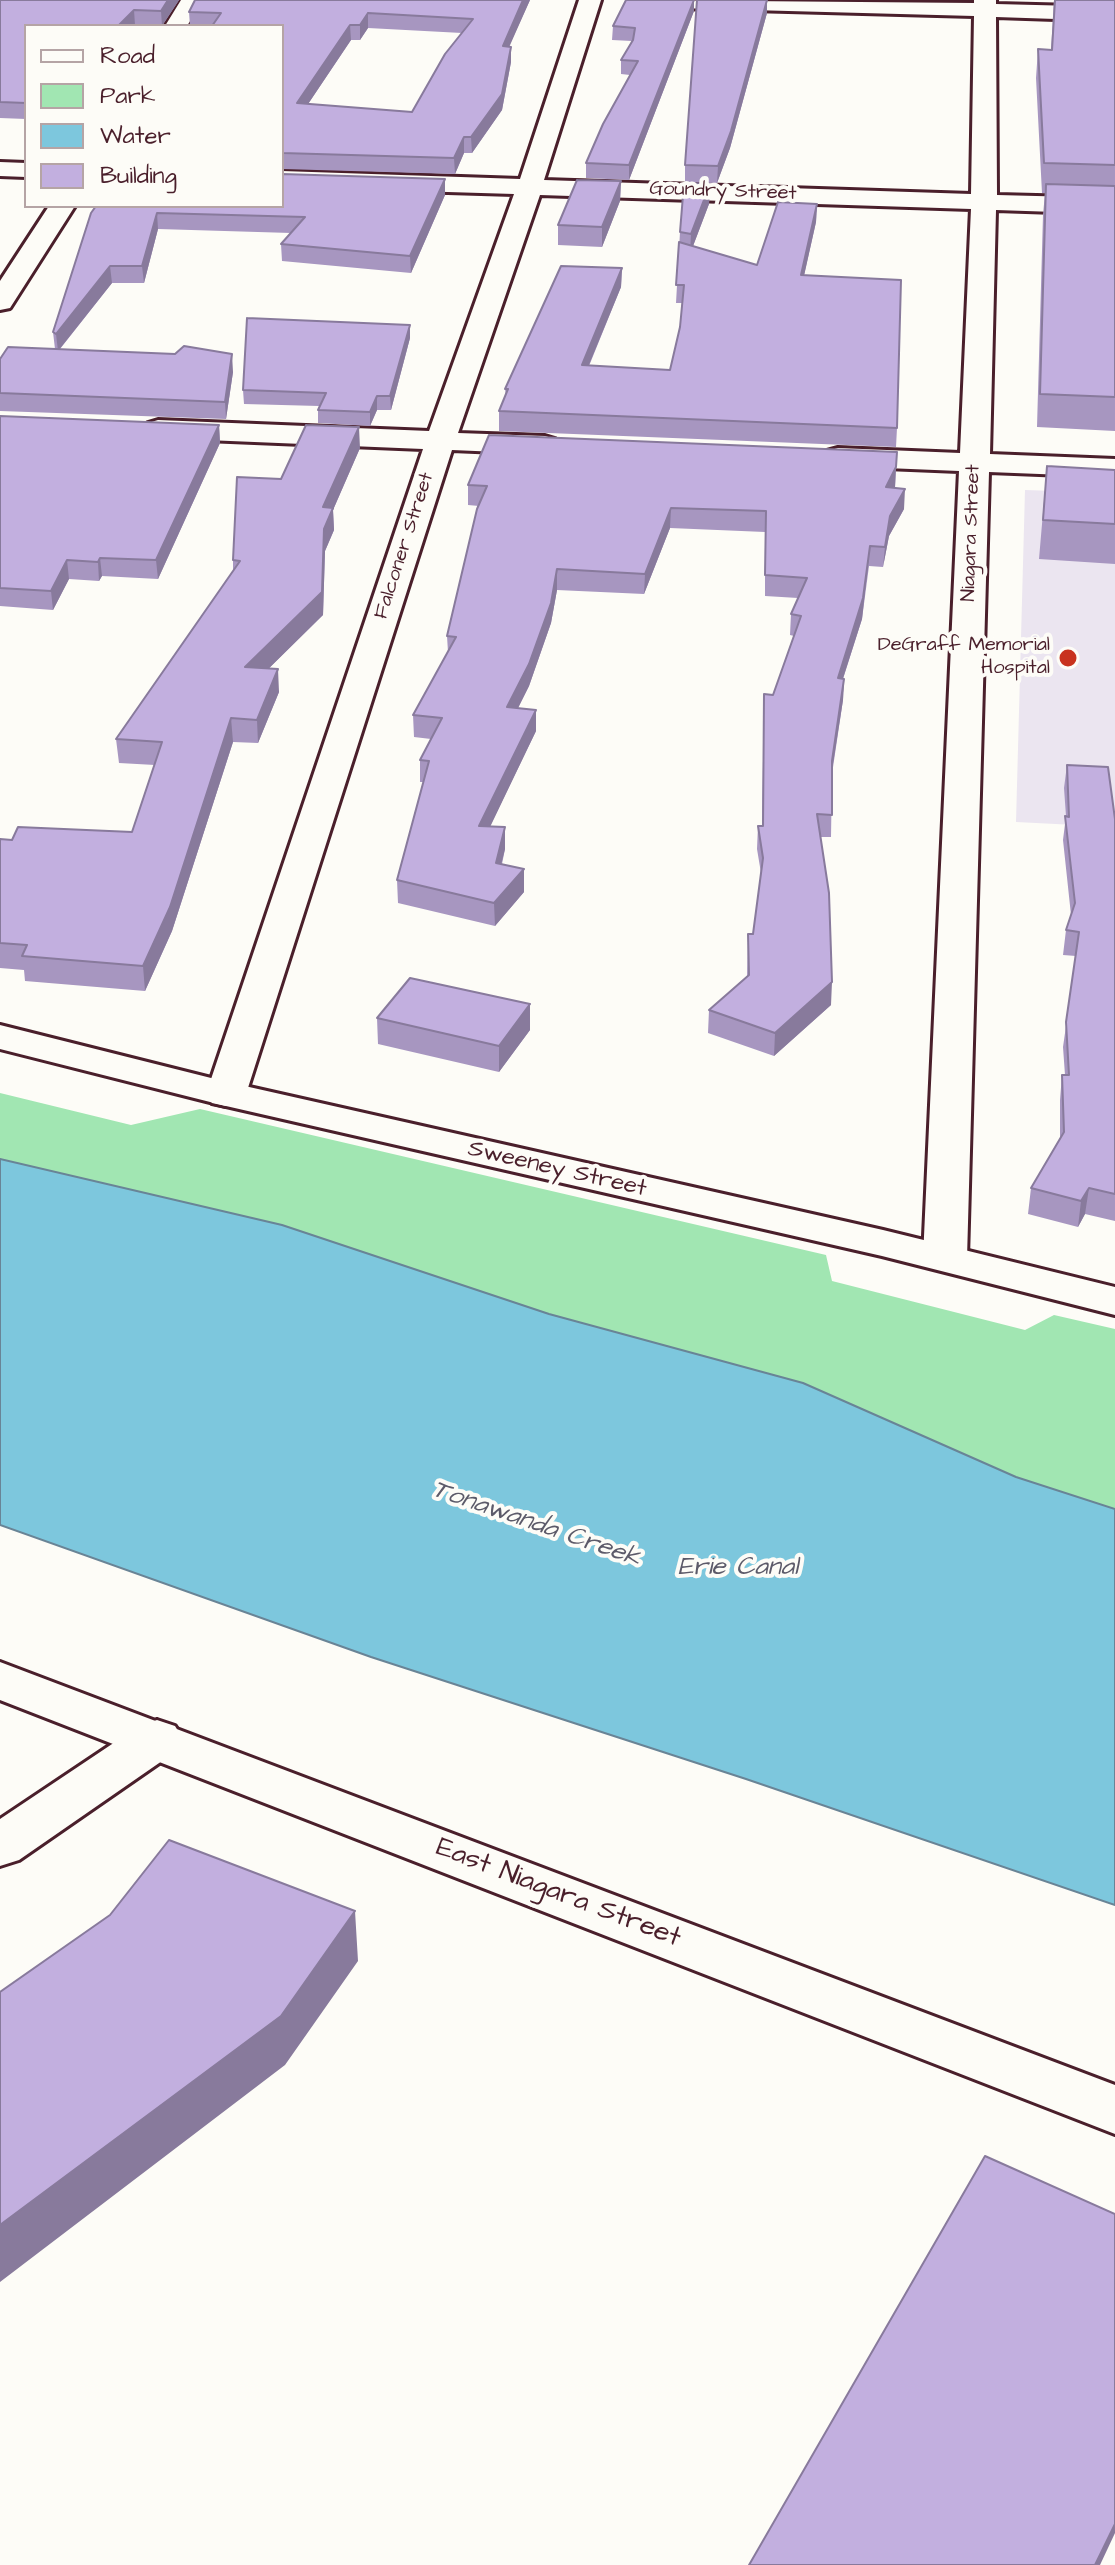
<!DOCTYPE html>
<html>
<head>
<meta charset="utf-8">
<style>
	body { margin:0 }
	#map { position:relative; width:1115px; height:2565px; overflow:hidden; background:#fdfcf7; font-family:"Architects Daughter",sans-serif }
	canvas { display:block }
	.legend { position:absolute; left:24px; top:24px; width:260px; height:184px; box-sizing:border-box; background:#fdfcf7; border:2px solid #b5a4a5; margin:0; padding:10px 14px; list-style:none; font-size:24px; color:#4a1f2b }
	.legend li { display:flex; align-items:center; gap:16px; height:40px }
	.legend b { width:40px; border:2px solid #b5a4a5 }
</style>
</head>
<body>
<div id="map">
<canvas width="1115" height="2565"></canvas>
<ul class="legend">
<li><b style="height:10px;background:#fdfcf7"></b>Road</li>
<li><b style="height:22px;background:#a1e6b2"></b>Park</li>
<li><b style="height:22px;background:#7dc7dd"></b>Water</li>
<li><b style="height:22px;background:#c2afdf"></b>Building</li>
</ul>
</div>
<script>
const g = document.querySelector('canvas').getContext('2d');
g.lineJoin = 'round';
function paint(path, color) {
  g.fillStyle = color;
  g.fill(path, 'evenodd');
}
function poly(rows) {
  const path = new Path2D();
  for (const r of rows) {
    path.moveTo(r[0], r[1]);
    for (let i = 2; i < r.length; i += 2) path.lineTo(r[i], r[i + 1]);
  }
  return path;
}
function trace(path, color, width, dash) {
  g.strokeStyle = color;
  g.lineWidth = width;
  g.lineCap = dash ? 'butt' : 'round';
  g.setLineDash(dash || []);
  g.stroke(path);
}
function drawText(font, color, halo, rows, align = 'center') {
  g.font = font + ' "Architects Daughter",sans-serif';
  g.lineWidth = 8;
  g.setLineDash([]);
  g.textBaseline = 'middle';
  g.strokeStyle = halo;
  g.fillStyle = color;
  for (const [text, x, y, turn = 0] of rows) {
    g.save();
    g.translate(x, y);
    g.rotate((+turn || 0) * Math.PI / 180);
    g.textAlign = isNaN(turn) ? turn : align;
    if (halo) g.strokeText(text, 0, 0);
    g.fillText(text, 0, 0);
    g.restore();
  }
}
const built = poly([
	[1025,490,1115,493,1115,827,1016,822]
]);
const green = poly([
	[0,1093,131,1125,200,1109,826,1255,832,1281,1025,1330,1054,1315,1115,1329,1115,1509,1016,1477,803,1383,549,1314,282,1225,0,1159]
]);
const water = poly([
	[0,1159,282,1225,549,1314,803,1383,1016,1477,1115,1509,1115,1905,746,1779,371,1657,0,1525,0,1159]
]);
const street = poly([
	[181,0,203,0,187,26,165,26,181,0],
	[579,0,601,0,544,180,971,194,974,16,640,7,629,0,974,3,974,0,996,0,996,4,1115,7,1115,21,996,17,997,195,1115,198,1115,214,996,210,990,454,1115,459,1115,477,989,472,967,1258,960,1267,945,1271,930,1267,923,1258,959,471,838,466,827,463,823,457,827,451,838,448,960,453,971,209,540,195,458,433,545,436,555,439,560,445,555,451,545,454,452,450,246,1094,240,1103,226,1106,212,1103,206,1094,423,449,158,438,148,435,143,429,148,423,158,420,429,431,514,194,282,187,282,171,520,179,579,0],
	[0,162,26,163,26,177,0,176,0,162],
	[49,206,75,206,10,308,0,310,0,281,49,206],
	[157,1720,175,1726,183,1739,175,1752,19,1860,0,1866,0,1819,139,1726,157,1720]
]);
const secondary = poly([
	[0,1025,227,1082,883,1230,1115,1287,1115,1315,882,1256,226,1106,0,1049,0,1025],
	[0,1662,1115,2085,1115,2134,0,1700,0,1662]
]);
const wall = poly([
	[0,0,179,0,162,26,26,26,26,119,0,118],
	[195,0,530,0,509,46,511,47,511,62,502,110,472,153,464,153,455,174,282,169,282,26,190,26,189,12],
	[368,28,462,33,412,112,308,104,351,40,360,40],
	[767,0,767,13,730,148,717,183,685,182,685,165],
	[1054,0,1115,0,1115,431,1037,427,1043,215,1045,193,1042,193,1036,78,1038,49,1051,50],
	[694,11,629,180,586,178,586,163,630,75,621,74,621,60,632,41,612,40,613,26],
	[445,179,445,195,411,273,282,261,281,244,291,233,158,229,144,283,112,283,60,349,233,372,226,419,0,411,0,359,55,349,53,332,96,206],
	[621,181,620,201,602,247,558,245,558,225],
	[710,184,709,204,693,246,757,265,817,204,816,222,804,275,897,428,896,447,499,431,499,411,506,396,505,389,622,268,621,287,589,366,670,370,680,327,682,303,676,303,680,232],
	[410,338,391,410,377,410,370,426,318,423,318,410,319,406,244,404,243,390],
	[0,416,219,425,220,443,158,579,102,576,99,581,69,579,53,610,0,606],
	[360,448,333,510,334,530,325,551,323,615,269,668,279,692,258,743,233,742,172,931,145,991,25,981,24,970,0,968,0,839,12,840,132,832,155,765,119,763,116,739,233,571,233,560,281,479],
	[1047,466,1115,470,1115,564,1039,559],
	[896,467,895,488,904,509,889,536,883,567,869,566,862,619,843,679,844,679,843,700,832,774,831,837,820,837,831,1005,774,1056,708,1033,709,1010,747,976,748,934,753,934,761,873,757,849,758,826,762,826,764,694,773,695,794,636,790,635,791,614,798,598,765,596,765,532,670,528,644,594,557,590,551,623,529,686,518,708,536,731,490,826,505,849,502,864,524,892,495,926,398,903,397,880,424,782,420,782,420,760,431,739,414,737,413,715,448,652,447,636,479,506,468,505,468,485],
	[1067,765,1115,819,1115,1221,1085,1214,1078,1227,1028,1214,1031,1188,1060,1138,1060,1100,1062,1075,1065,1075,1063,1047,1076,956,1063,955,1066,930,1071,915,1063,840,1066,816,1064,788],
	[530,1004,530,1030,499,1072,378,1044,377,1018]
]);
const shadedWall = poly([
	[168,0,179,0,162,26,161,11],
	[523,0,530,0,503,61,503,46],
	[694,0,694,11,629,180,629,165],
	[767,0,767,13,730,148,717,183,718,166],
	[134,10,135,25,134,26,118,26],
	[368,13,368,28,360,40,360,25],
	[350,25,351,40,298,119,297,103],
	[511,47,511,62,502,110,472,153,471,137],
	[464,137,464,153,455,174,454,158],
	[445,179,445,195,411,273,410,256],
	[621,181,620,201,602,247,602,227],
	[710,184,709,204,690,254,691,234],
	[817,204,816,222,800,294,801,275],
	[157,213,158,229,144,283,142,266],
	[110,266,112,283,58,351,56,334],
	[622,268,621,287,581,384,582,365],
	[410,325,410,338,391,410,390,396],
	[232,354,233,372,226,419,225,402],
	[377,396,377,410,370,426,370,412],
	[219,425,220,443,158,579,156,560],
	[359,427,360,448,333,510,334,530,325,551,323,615,247,690,245,667,323,507],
	[896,467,895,487,884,507,886,487],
	[905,489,904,509,889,536,883,567,885,547,890,516],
	[671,508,670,528,644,594,645,574],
	[870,546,862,619,836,700,838,678],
	[100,558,102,576,99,581,98,562],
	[67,560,69,579,53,610,51,591],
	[557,569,557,590,551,623,529,686,508,728,507,707],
	[278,669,279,692,258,743,257,720],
	[844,679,843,700,830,783,832,761],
	[536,710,536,731,480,848,479,826],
	[231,718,233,742,172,931,145,991,143,966],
	[505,827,505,849,496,885,496,863],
	[524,869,524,892,495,926,494,903],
	[832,982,831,1005,774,1056,775,1033],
	[530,1004,530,1030,499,1072,499,1046],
	[1089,1188,1085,1214,1078,1227,1081,1201],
	[355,1911,358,1961,285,2065,0,2282,0,2225],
	[1115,2524,1115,2533,1100,2565,1095,2565]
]);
const building = poly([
	[0,0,168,0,161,11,134,10,118,26,26,26,26,103,0,102,0,0],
	[195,0,523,0,503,46,511,47,502,94,471,137,464,137,454,158,282,153,282,26,212,26,221,13,189,12,195,0],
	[368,13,473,19,445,54,412,112,297,103,350,25,360,25,368,13],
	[626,0,694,0,629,165,586,163,603,124,638,61,621,60,633,40,635,28,613,26,626,0],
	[697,0,767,0,731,131,718,166,685,165,697,0],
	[1055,0,1115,0,1115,165,1044,163,1038,49,1052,50,1055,0],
	[282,174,445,179,410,256,281,244,305,217,157,213,142,266,110,266,56,334,53,332,91,213,96,206,282,206,282,174],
	[577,180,621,181,602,227,558,225,577,180],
	[684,183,710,184,691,234,680,232,684,183],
	[1046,184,1115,186,1115,397,1040,394,1046,184],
	[778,202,817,204,801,275,901,280,897,428,499,411,508,389,505,389,561,266,622,268,582,365,670,370,680,327,684,285,676,285,679,242,757,265,778,202],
	[247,318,410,325,390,396,377,396,370,412,318,410,326,393,243,390,247,318],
	[184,346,232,354,225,402,0,393,0,359,8,347,175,354,184,346],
	[0,416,219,425,156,560,100,558,98,562,67,560,51,591,0,588,0,416],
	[306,425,359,427,323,507,333,508,324,529,322,592,245,667,278,669,257,720,231,718,170,907,143,966,22,956,27,945,0,943,0,839,12,840,18,827,132,832,162,742,116,739,240,561,233,560,237,477,281,479,306,425],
	[489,435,897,452,896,467,886,487,905,489,890,516,885,547,870,546,863,598,838,678,844,679,832,761,832,815,817,814,829,893,832,982,775,1033,709,1010,749,975,748,934,753,934,763,858,758,826,763,826,764,694,773,695,801,616,791,614,807,578,765,575,766,511,671,508,645,574,557,569,551,603,529,664,507,707,536,710,479,826,505,827,496,863,524,869,494,903,397,880,429,761,420,760,442,718,413,715,456,637,447,636,477,509,487,486,468,485,489,435],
	[1047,466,1115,470,1115,524,1043,520,1047,466],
	[1067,765,1108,767,1115,819,1115,1194,1089,1188,1081,1201,1031,1188,1064,1132,1062,1075,1069,1075,1066,1022,1079,932,1066,930,1075,903,1065,816,1069,817,1067,765],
	[410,978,530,1004,499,1046,377,1018,410,978],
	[169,1840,355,1911,281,2016,0,2225,0,1992,110,1915,169,1840],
	[985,2156,1115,2214,1115,2524,1095,2565,749,2565,985,2156]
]);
const markers = [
	[1068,658,10,"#c8321e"]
];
const farStreetnames = [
	["Goundry Street",723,192,2],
	["Niagara Street",972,533,-88],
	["Falconer Street",405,546,-72]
];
const farPoinames = [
	["DeGraff Memorial",1050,646],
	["Hospital",1050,669]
];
const streetNames = [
	["Sweeney Street",557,1170,13]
];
const waterNames = [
	["Tonawanda Creek",536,1525,19],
	["Erie Canal",738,1569]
];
const nearStreetnames = [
	["East Niagara Street",558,1894,21]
];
paint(built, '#ebe5f0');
paint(green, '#a1e6b2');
paint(water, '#7dc7dd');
trace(water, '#698496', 2);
trace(street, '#4a1f2b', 6);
trace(secondary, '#4a1f2b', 6);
paint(street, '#fdfcf7');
paint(secondary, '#fdfcf7');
paint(wall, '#a796c0');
paint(shadedWall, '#887a9c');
paint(building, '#c2afdf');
trace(building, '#887a9c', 2);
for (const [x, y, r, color] of markers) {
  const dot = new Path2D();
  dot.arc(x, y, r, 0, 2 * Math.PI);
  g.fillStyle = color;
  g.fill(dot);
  trace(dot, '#fdfcf7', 3);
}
drawText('20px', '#4a1f2b', '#fdfcf7', farStreetnames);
drawText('20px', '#4a1f2b', '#fdfcf7', farPoinames, 'right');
drawText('24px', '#4a1f2b', '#fdfcf7', streetNames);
drawText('italic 26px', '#5c5a69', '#fdfcf7', waterNames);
drawText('28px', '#4a1f2b', '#fdfcf7', nearStreetnames);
</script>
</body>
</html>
